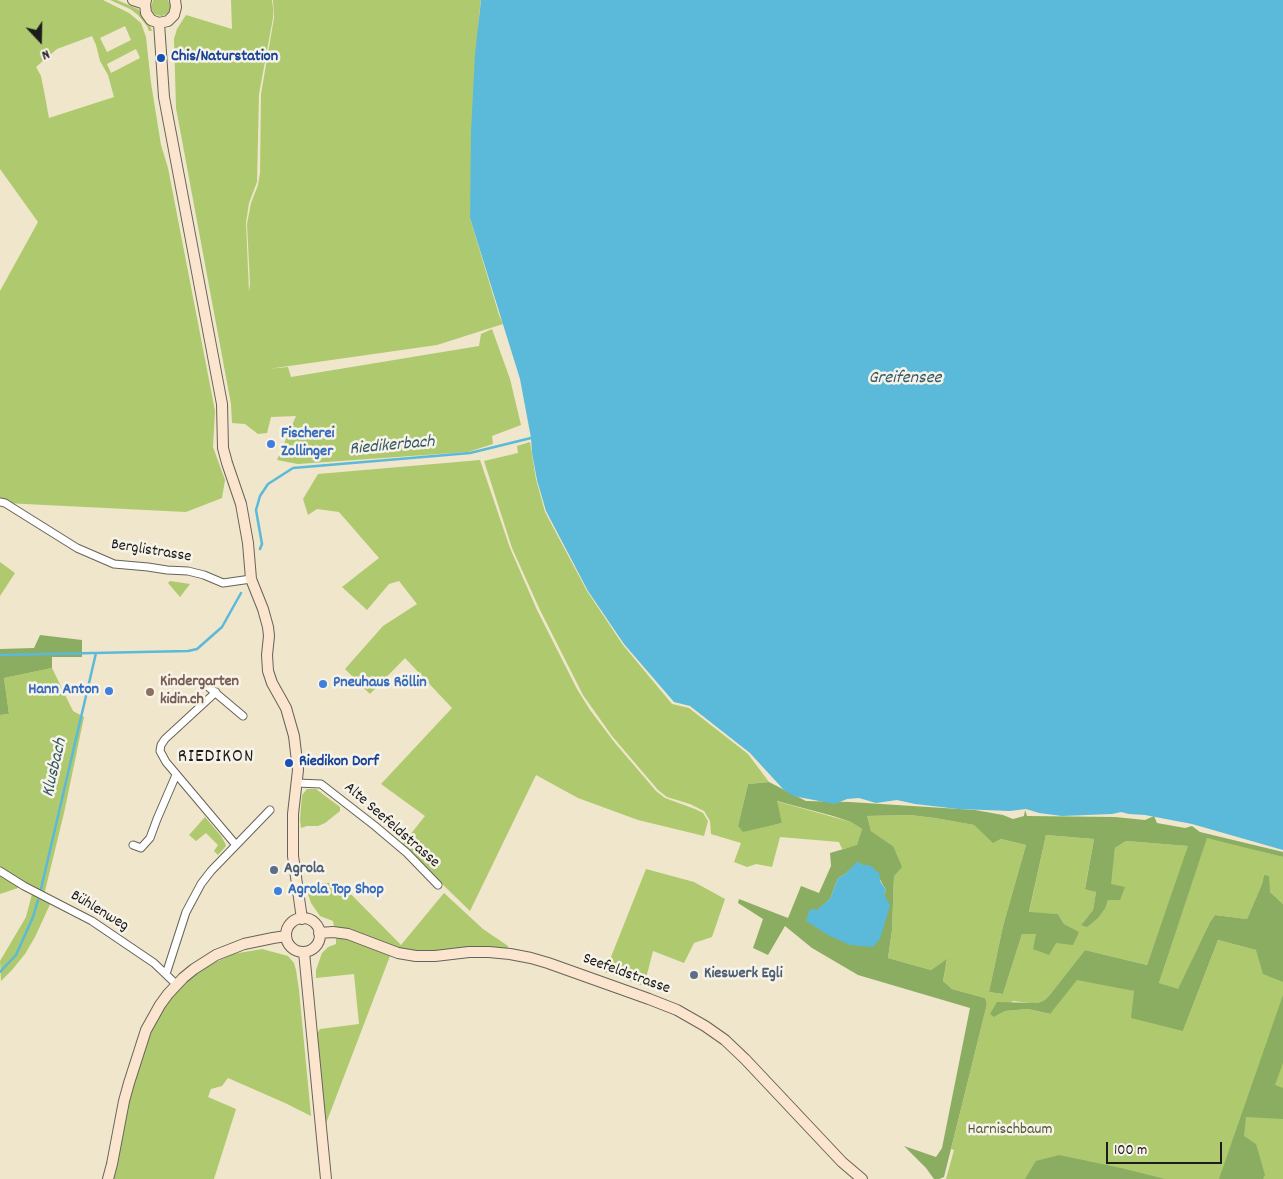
<!DOCTYPE html>
<html>
<head>
<meta charset="utf-8">
<style>
	body { margin:0 }
	#map { position:relative; width:1283px; height:1179px; overflow:hidden; background:#efe6cb; font-family:Dekko,sans-serif }
	canvas { display:block }
	.north { position:absolute; left:15px; top:15px; width:50px; height:50px; -webkit-text-stroke:4px #f7f3e8; paint-order:stroke; rotate:159deg; font-size:14px; font-weight:700; line-height:20px; text-align:center; color:#1c1c1c }
	.north::after { content:''; display:block; margin:auto; width:18px; height:22px; background:#1c1c1c; clip-path:polygon(50% 0,100% 100%,50% 72%,0 100%) }
	.scale { position:absolute; left:1106px; top:1142px; width:116px; height:22px; box-sizing:border-box; border:2px solid #1c1c1c; border-top:0; padding-left:6px; font-size:15px; line-height:18px; white-space:nowrap; color:#1c1c1c; -webkit-text-stroke:4px #f7f3e8; paint-order:stroke }
</style>
</head>
<body>
<div id="map">
<canvas width="1283" height="1179"></canvas>
<div class="north">N</div>
<div class="scale">100 m</div>
</div>
<script>
const g = document.querySelector('canvas').getContext('2d');
g.lineJoin = 'round';
function paint(path, color) {
  g.fillStyle = color;
  g.fill(path, 'evenodd');
}
function poly(rows) {
  const path = new Path2D();
  for (const r of rows) {
    if (r.length === 3) {
      path.moveTo(r[0] + r[2], r[1]);
      path.arc(r[0], r[1], r[2], 0, 2 * Math.PI);
      continue;
    }
    path.moveTo(r[0], r[1]);
    for (let i = 2; i < r.length; i += 2) path.lineTo(r[i], r[i + 1]);
  }
  return path;
}
function trace(path, color, width, dash) {
  g.strokeStyle = color;
  g.lineWidth = width;
  g.lineCap = dash ? 'butt' : 'round';
  g.setLineDash(dash || []);
  g.stroke(path);
}
function drawText(font, color, halo, rows, align = 'center') {
  g.font = font + ' Dekko,sans-serif';
  g.lineWidth = 5;
  g.setLineDash([]);
  g.textBaseline = 'middle';
  g.strokeStyle = halo;
  g.fillStyle = color;
  for (const [text, x, y, turn = 0] of rows) {
    g.save();
    g.translate(x, y);
    g.rotate((+turn || 0) * Math.PI / 180);
    g.textAlign = isNaN(turn) ? turn : align;
    if (halo) g.strokeText(text, 0, 0);
    g.fillText(text, 0, 0);
    g.restore();
  }
}
const green = poly([
	[0,0,103,0,129,13,141,23,146,37,151,83,161,145,168,168,215,411,213,447,225,480,222,498,186,512,5,503,0,502,0,291,38,222,0,169],
	[125,26,131,40,107,52,100,38],
	[92,36,96,45,100,61,108,75,114,97,49,118,44,91,41,76,36,67,57,49],
	[136,49,140,58,111,73,107,64],
	[110,0,117,0,138,9,150,25,152,31,149,31,147,26,138,15,130,9],
	[153,0,168,0,171,6,168,13,162,16,156,15,153,13,151,7],
	[231,0,272,0,273,8,273,18,259,94,257,182,249,203,246,223,249,292,250,284,247,224,251,203,258,185,260,173,261,94,274,18,273,0,481,0,479,16,470,218,499,315,503,324,437,345,268,369,288,367,291,377,479,346,481,334,492,329,510,379,521,425,492,436,493,444,468,452,298,464,277,460,296,416,271,417,267,433,258,434,245,424,232,423,231,404,176,108,174,39,177,29,186,15,232,29],
	[530,442,536,479,545,512,587,591,623,645,672,704,689,708,748,754,769,782,748,784,738,826,743,831,782,823,776,801,851,822,862,829,857,846,842,849,839,842,780,837,772,867,756,864,747,867,734,862,741,843,711,834,710,821,704,811,690,804,667,797,658,790,612,736,583,695,540,610,512,548,484,461,518,453,517,446],
	[480,460,510,548,537,610,577,689,590,710,615,743,656,791,665,798,695,809,703,813,708,821,704,836,638,820,578,798,536,775,470,911,402,845,425,816,381,784,452,708,405,658,370,694,345,669,383,626,417,604,399,581,389,584,367,610,342,587,379,558,339,512,317,509,308,515,303,499,318,474],
	[0,562,15,573,0,596],
	[170,581,190,584,180,597,168,583],
	[52,668,73,711,84,717,64,813,44,895,52,900,35,937,25,954,12,970,1,981,0,961,26,917,33,890,24,886,0,894,0,715,9,714,4,678],
	[307,789,316,789,340,807,340,811,325,823,318,826,307,826,301,828,300,819,302,795],
	[910,815,935,818,974,825,993,842,1001,839,1026,845,1003,926,989,992,1003,994,1022,934,1037,934,1056,943,1078,932,1064,924,1058,914,1029,913,1046,835,1094,839,1085,888,1096,892,1093,910,1081,925,1106,907,1108,900,1115,848,1126,841,1189,846,1147,965,1085,950,1048,997,1043,1001,1037,1003,1030,1003,1013,1001,994,1017,1005,1011,1028,1009,1049,1014,1077,979,1135,991,1183,1031,1218,940,1256,950,1283,973,1283,1179,946,1179,954,1150,951,1149,987,1004,985,998,952,989,943,981,947,960,931,970,888,958,892,930,894,876,893,846,871,831,867,816],
	[205,817,221,836,225,843,226,846,218,855,214,851,218,845,206,833,196,841,189,835],
	[1207,837,1283,857,1283,904,1270,892,1264,875,1262,884,1247,919,1215,915,1210,922,1178,990,1159,983],
	[646,869,694,882,725,899,712,937,694,943,684,963,653,951,644,986,605,972],
	[339,882,401,945,444,893,483,929,508,946,508,950,414,952,389,946,356,932,334,926,333,921,320,916,311,903,305,885],
	[336,938,353,941,390,956,325,1126,316,1035,320,1029,359,1024,354,974,316,978,316,970,322,953,328,947,336,944],
	[262,949,288,956,294,963,296,970,299,990,311,1116,285,1103,228,1078,222,1086,211,1089,208,1097,236,1109,214,1179,108,1179,124,1101,153,1016,180,987,208,966,233,954]
]);
const forest = poly([
	[40,635,82,640,82,657,52,657,52,668,4,678,9,714,0,715,0,649,34,648],
	[769,782,806,801,850,802,975,810,1003,815,1013,819,1024,816,1025,810,1027,816,1115,817,1145,820,1154,816,1157,823,1185,828,1192,826,1200,832,1283,852,1283,857,1207,838,1159,983,1178,989,1210,922,1215,915,1247,919,1262,884,1264,875,1269,876,1270,892,1283,904,1283,982,1263,974,1256,950,1218,940,1183,1031,1131,1018,1134,991,1077,980,1050,1014,1028,1009,1005,1011,994,1017,990,1014,997,1002,1037,1003,1043,1001,1048,997,1085,950,1147,965,1188,846,1126,841,1115,848,1111,884,1125,887,1120,900,1108,900,1106,907,1098,918,1087,927,1081,925,1093,910,1096,892,1085,889,1094,839,1046,835,1029,912,1058,914,1064,924,1079,932,1073,945,1056,943,1049,955,1033,949,1036,934,1022,934,1003,994,989,992,1003,926,1026,845,1001,839,993,843,974,825,935,818,910,815,867,816,871,831,893,846,902,867,894,876,892,930,888,958,931,970,947,959,943,981,952,989,985,998,987,1004,944,1177,939,1179,934,1179,926,1168,904,1146,936,1157,942,1148,970,1008,858,975,812,948,785,926,768,955,753,948,763,919,738,903,739,899,788,918,801,886,819,893,831,866,830,853,857,845,862,829,851,822,833,816,777,801,782,823,743,832,738,826,748,784],
	[858,862,862,865,867,865,875,871,886,890,884,895,817,911,830,899,838,878,844,875],
	[1283,995,1283,1063,1275,1085,1283,1088,1283,1119,1246,1117,1244,1136,1256,1144,1265,1175,1263,1179,1219,1179],
	[1059,1155,1121,1168,1165,1179,1025,1179,1036,1161]
]);
const water = poly([
	[481,0,1283,0,1283,850,1192,824,1145,815,1129,814,1121,812,1112,814,1062,816,1039,813,1026,809,1010,811,958,809,915,804,897,800,876,803,859,798,847,799,835,804,793,796,783,789,750,753,690,706,674,702,624,644,588,591,546,511,537,480,532,453,531,438,520,379,470,218,471,132,475,54],
	[858,861,862,865,867,865,873,867,875,871,879,872,880,881,886,890,884,895,890,905,880,939,873,947,850,945,828,935,806,921,810,909,817,910,830,899,838,878,844,875]
]);
const stream = poly([
	[260,549,262,544,256,510,260,496,268,484,293,468,470,453,531,438],
	[0,655,188,651,197,649,222,627,241,593],
	[41,889,96,653],
	[0,972,16,955,33,917,38,900]
]);
const street = poly([
	[0,502,5,503,77,548,114,564,148,567,167,570,188,571,204,575,223,583,251,579],
	[205,684,243,716],
	[216,692,165,739,161,745,160,751,166,762,236,845],
	[297,783,321,784,375,826,407,853,438,885],
	[133,845,141,848,150,838,157,819,176,775],
	[0,871,24,886,92,921,154,963,177,985],
	[166,974,186,912,201,884,211,871,270,810]
]);
const secondary = poly([
	[133,0,145,4],
	[146,0,145,4,146,13,151,20,159,23,168,21,174,15,176,7,175,0],
	[159,23,164,97,222,404,223,448,227,463,241,504,248,543,251,579,263,609,268,627,269,636,267,655,268,671,272,683,286,708,294,736,298,770,293,814,293,856,302,919],
	[303,935,17],
	[319,933,333,932,348,934,398,953,416,956,435,956,469,952,489,952,510,954,531,958,548,963,649,999,677,1010,705,1026,725,1040,745,1059,842,1162,862,1179],
	[304,952,326,1179],
	[108,1179,112,1164,124,1101,129,1083,146,1030,160,1005,168,994,183,978,194,969,216,955,244,944,273,938,286,936]
]);
const markers = [
	[161,58,5,"#1a4fb4"],
	[271,444,5,"#3f7fe0"],
	[323,684,5,"#3f7fe0"],
	[109,691,5,"#3f7fe0"],
	[150,692,5,"#8d6e63"],
	[289,763,5,"#1a4fb4"],
	[274,870,5,"#5c6f8a"],
	[278,891,5,"#3f7fe0"],
	[694,975,5,"#5c6f8a"]
];
const transitNames = [
	["Chis/Naturstation",171,58],
	["Riedikon Dorf",299,763]
];
const shopNames = [
	["Fischerei",281,435],
	["Zollinger",281,453],
	["Pneuhaus Röllin",333,684],
	["Hann Anton",99,691,"right"],
	["Agrola Top Shop",288,891]
];
const streetNames = [
	["Berglistrasse",151,552,9],
	["Alte Seefeldstrasse",391,826,41],
	["Bühlenweg",99,912,31],
	["Seefeldstrasse",626,975,20]
];
const educationNames = [
	["Kindergarten",160,683],
	["kidin.ch",160,701]
];
const serviceNames = [
	["Agrola",284,870],
	["Kieswerk Egli",704,975]
];
const parkNames = [
	["Harnischbaum",1010,1131]
];
const waterNames = [
	["Greifensee",905,380],
	["Riedikerbach",392,447,-5],
	["Klusbach",56,768,-77]
];
const quarterNames = [
	["RIEDIKON",216,758]
];
paint(green, '#afc96f');
paint(forest, '#8bad62');
paint(water, '#5bb9d9');
trace(stream, '#5bb9d9', 2.5);
trace(street, '#666359', 9);
trace(secondary, '#666359', 12);
trace(street, '#fff', 7);
trace(secondary, '#fbe5cf', 10);
for (const [x, y, r, color] of markers) {
  const dot = new Path2D();
  dot.arc(x, y, r, 0, 2 * Math.PI);
  g.fillStyle = color;
  g.fill(dot);
  trace(dot, '#f7f3e8', 2);
}
drawText('bold 16px', '#164399', '#f7f3e8', transitNames, 'left');
drawText('bold 16px', '#366cbe', '#f7f3e8', shopNames, 'left');
drawText('16px', '#1c1c1c', '#f7f3e8', streetNames);
drawText('bold 16px', '#785e54', '#f7f3e8', educationNames, 'left');
drawText('bold 16px', '#4e5e75', '#f7f3e8', serviceNames, 'left');
drawText('16px', '#4f5939', '#f7f3e8', parkNames);
drawText('italic 18px', '#355b68', '#f7f3e8', waterNames);
g.letterSpacing = '1px';
drawText('19px', '#1c1c1c', '#f7f3e8', quarterNames);
g.letterSpacing = '0px';
</script>
</body>
</html>
